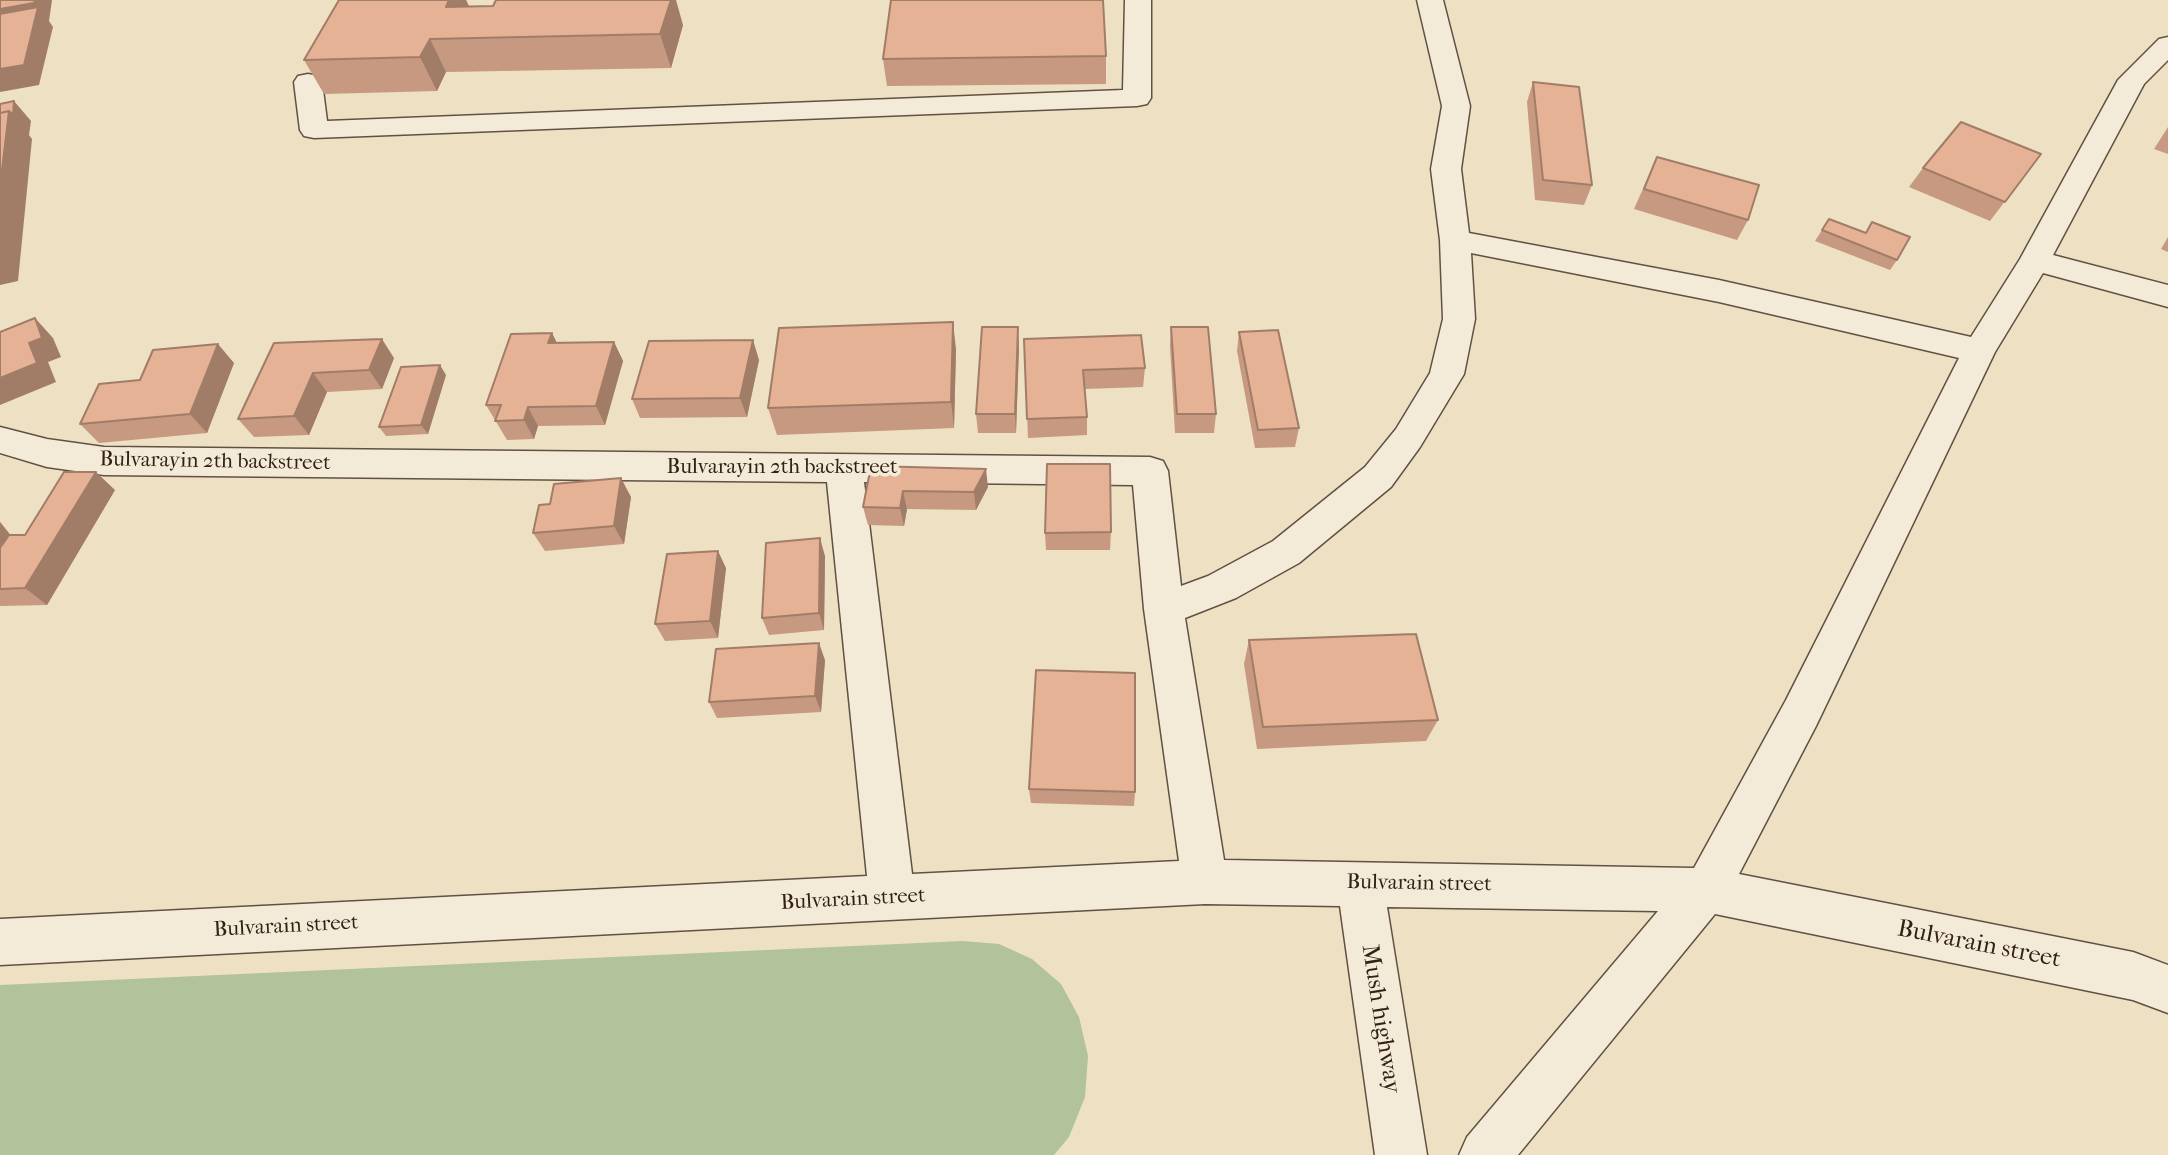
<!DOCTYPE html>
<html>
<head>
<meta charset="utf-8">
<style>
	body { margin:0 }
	canvas { display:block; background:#ede0c3 }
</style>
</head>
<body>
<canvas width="2168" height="1155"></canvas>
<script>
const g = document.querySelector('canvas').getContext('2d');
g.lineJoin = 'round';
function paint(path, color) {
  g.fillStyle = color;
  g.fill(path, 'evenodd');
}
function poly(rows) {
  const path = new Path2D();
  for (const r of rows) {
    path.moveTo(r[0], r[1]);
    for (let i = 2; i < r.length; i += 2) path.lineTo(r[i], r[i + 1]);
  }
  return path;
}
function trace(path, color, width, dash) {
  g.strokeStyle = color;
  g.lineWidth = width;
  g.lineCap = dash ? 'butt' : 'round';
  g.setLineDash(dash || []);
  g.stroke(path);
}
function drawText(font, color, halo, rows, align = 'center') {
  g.font = font + ' "IM FELL French Canon",serif';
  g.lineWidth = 7;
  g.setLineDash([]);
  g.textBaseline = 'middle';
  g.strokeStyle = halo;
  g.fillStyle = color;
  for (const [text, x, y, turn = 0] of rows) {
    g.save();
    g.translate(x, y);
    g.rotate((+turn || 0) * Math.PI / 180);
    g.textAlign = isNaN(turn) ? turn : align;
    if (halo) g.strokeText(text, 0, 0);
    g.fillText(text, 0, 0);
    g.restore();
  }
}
const green = poly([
	[963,941,999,944,1032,959,1061,984,1079,1017,1088,1056,1085,1097,1069,1137,1054,1155,0,1155,0,985]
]);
const minor = poly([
	[1125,0,1151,0,1151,98,1147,104,1137,106,314,138,304,136,300,130,294,82,298,76,308,74,318,76,322,82,327,121,1123,90,1125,0],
	[1417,0,1443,0,1470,106,1461,169,1469,233,1719,280,1971,337,2020,259,2118,80,2159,39,2168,37,2168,60,2144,84,2053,255,2168,285,2168,307,2043,273,1995,352,1816,726,1739,874,2133,952,2168,965,2168,1013,2133,1000,1715,914,1518,1155,1459,1155,1467,1137,1658,911,1387,907,1427,1155,1375,1155,1340,906,1205,904,0,965,0,919,867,876,827,482,104,475,47,467,0,453,0,427,47,439,104,447,1150,457,1163,461,1168,471,1181,586,1208,576,1273,541,1365,467,1396,429,1430,373,1443,319,1440,240,1431,169,1442,106,1417,0],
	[1471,253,1719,302,1959,358,1786,700,1694,868,1224,860,1185,618,1236,598,1299,563,1391,487,1420,447,1464,374,1475,319,1471,253],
	[864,482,1133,485,1144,609,1179,861,912,874,864,482]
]);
const wall = poly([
	[339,0,466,0,469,6,683,25,671,68,446,72,437,91,324,94,304,60],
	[1106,56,1106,84,887,86,883,59],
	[1533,82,1592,185,1584,205,1535,200,1527,102],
	[2168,127,2168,154,2154,149],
	[2041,154,1990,221,1909,187,1923,168],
	[1657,157,1748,220,1737,240,1634,209],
	[1829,219,1865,233,1897,260,1890,270,1815,241],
	[2168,237,2168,252,2161,249],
	[1171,327,1216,414,1214,433,1175,433,1170,346],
	[1239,332,1299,428,1295,447,1255,448,1237,351],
	[552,333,557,343,614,342,623,361,605,425,538,426,534,439,507,440,486,405],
	[1024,339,1145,368,1143,387,1084,389,1087,417,1087,435,1028,438],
	[274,343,394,358,382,389,327,392,309,435,254,437,238,419],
	[1019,347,1016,433,978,433,976,414],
	[956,349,954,428,777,435,768,408],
	[759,360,747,417,640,418,632,399],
	[234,363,207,433,99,443,80,424,140,380],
	[446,375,428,434,386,436,379,427],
	[871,466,988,487,976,510,907,509,904,526,868,525,863,507],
	[115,490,47,605,0,606,0,522,10,535,25,535],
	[631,497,624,544,545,551,533,533],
	[1111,532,1110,550,1046,550,1045,533],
	[825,556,824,630,769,635,762,618],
	[726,568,718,638,665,641,655,624],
	[1249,640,1438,720,1426,741,1257,749,1244,664],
	[825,660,821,712,717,718,709,702],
	[1029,789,1135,792,1134,806,1031,803]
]);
const shadedWall = poly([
	[35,0,52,0,49,21,53,27,39,85,0,92,0,9],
	[449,0,466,0,473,15,446,7],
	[671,0,676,0,683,25,671,68,660,34],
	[430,39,446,72,437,91,420,57],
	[14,101,31,121,29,135,32,139,18,281,0,285,0,187,9,111],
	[35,318,53,338,61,357,48,362,56,382,0,405,0,378,29,343],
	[953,322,956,349,954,428,951,402],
	[1018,327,1019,347,1016,433,1015,414],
	[552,333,561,352,548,343],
	[382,339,394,358,382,389,369,370],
	[753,340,759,360,747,417,740,398],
	[614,342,623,361,605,425,596,406],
	[218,344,234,363,207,433,190,414],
	[440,365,446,375,428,434,421,425],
	[313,373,327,392,309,435,294,416],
	[528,407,538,426,534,439,524,420],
	[986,469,988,487,976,510,974,492],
	[96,472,115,490,47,605,25,588],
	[621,478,631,497,624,544,614,526],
	[903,491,907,509,904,526,900,508],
	[0,522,17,543,0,553],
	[820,538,825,556,824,630,819,613],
	[718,551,726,568,718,638,710,621],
	[819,643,825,660,821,712,815,696]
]);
const building = poly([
	[0,0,35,0,34,3,0,9,0,0],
	[339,0,449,0,446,7,493,6,496,0,671,0,660,34,430,39,420,57,304,60,339,0],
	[891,0,1103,0,1106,56,883,59,891,0],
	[38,7,24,65,0,69,0,14,38,7],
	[1533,82,1579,87,1592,185,1543,180,1533,82],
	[14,101,13,115,9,111,0,113,0,104,14,101],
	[9,111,0,187,0,113,9,111],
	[1961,122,2041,154,2005,202,1923,168,1961,122],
	[1657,157,1759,185,1748,220,1644,189,1657,157],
	[1829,219,1866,233,1872,222,1910,237,1897,260,1822,230,1829,219],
	[35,318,42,338,29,343,37,363,0,378,0,332,35,318],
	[953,322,951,402,768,408,779,328,953,322],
	[982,327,1018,327,1015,414,976,414,982,327],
	[1171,327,1208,327,1216,414,1177,414,1171,327],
	[1278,330,1299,428,1258,430,1239,332,1278,330],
	[552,333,548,343,614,342,596,406,528,407,524,420,495,421,501,405,486,405,511,334,552,333],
	[1141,335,1145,368,1083,370,1087,417,1027,419,1024,339,1141,335],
	[382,339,369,370,313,373,294,416,238,419,274,343,382,339],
	[753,340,740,398,632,399,649,341,753,340],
	[218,344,190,414,80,424,99,384,140,380,153,350,218,344],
	[440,365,421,425,379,427,401,367,440,365],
	[1047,464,1110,464,1111,532,1045,533,1047,464],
	[871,466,986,469,974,492,903,491,900,508,863,507,871,466],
	[64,472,96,472,25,588,0,589,0,548,9,535,25,535,64,472],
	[621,478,614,526,533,533,539,505,550,504,554,484,621,478],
	[820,538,819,613,762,618,766,543,820,538],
	[718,551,710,621,655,624,667,554,718,551],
	[1416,634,1438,720,1263,727,1249,640,1416,634],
	[819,643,815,696,709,702,716,649,819,643],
	[1036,670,1135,673,1135,792,1029,789,1036,670]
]);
const streetNames = [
	["Bulvarayin 2th backstreet",215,462,1],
	["Bulvarayin 2th backstreet",782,468],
	["Bulvarain street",1419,884,1],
	["Bulvarain street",853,900,-3],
	["Bulvarain street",286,927,-3]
];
const nearStreetnames = [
	["Bulvarain street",1979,945,11],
	["Mush highway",1380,1019,81]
];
paint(green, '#b2c399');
trace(minor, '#625143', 3);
paint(minor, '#f3ebd8');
paint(wall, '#c69980');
paint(shadedWall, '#a17d68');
paint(building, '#e6b295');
trace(building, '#a17d68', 2);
drawText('21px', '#332118', '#f3ebd8', streetNames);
drawText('24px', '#332118', '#f3ebd8', nearStreetnames);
</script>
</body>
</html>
